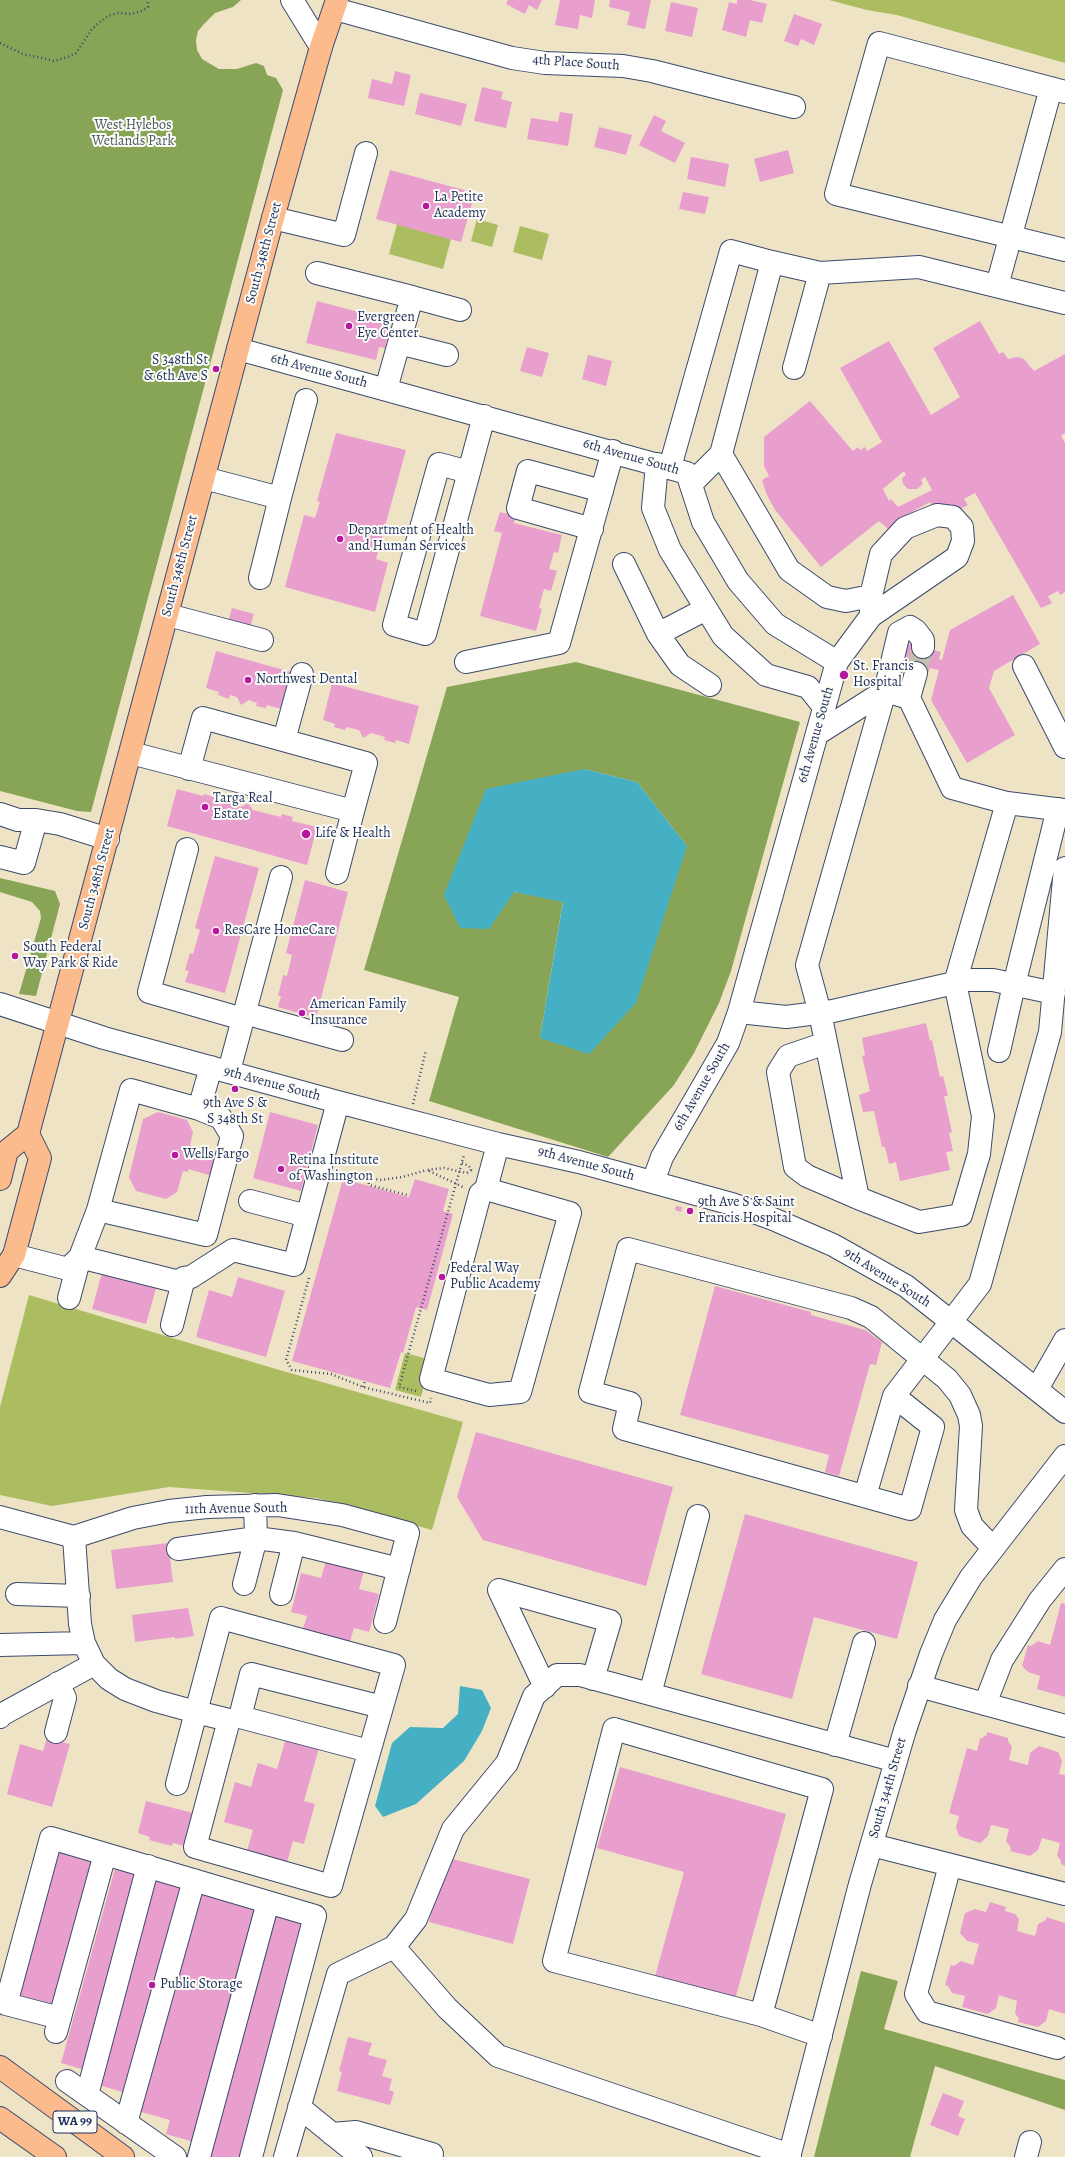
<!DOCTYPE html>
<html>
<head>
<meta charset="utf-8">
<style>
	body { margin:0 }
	canvas { display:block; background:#efe3c5 }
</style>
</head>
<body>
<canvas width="1065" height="2157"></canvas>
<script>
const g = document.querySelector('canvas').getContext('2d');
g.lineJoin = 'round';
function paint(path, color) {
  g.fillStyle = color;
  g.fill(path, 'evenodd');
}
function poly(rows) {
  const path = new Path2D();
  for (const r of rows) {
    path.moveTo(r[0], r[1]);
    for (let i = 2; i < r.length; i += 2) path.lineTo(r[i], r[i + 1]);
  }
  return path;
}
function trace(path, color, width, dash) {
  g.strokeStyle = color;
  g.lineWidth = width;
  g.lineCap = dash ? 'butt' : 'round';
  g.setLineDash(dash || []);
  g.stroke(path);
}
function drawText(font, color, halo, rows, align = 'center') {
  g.font = font + ' Alegreya,serif';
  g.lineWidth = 4;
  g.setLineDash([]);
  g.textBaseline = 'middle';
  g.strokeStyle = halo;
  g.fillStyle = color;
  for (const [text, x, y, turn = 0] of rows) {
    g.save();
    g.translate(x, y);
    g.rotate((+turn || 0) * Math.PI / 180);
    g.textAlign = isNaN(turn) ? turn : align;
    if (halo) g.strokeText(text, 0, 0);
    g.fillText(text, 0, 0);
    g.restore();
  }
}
const green = poly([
	[829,0,1065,0,1065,63,897,15,867,10],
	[477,219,498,225,492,247,471,241],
	[397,224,451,239,443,269,389,254],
	[520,226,549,234,542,260,513,252],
	[29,1295,276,1369,463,1422,432,1530,317,1498,169,1487,52,1506,0,1495,0,1407],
	[405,1353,431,1360,421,1397,395,1390]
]);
const forest = poly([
	[0,0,241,0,233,7,215,13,204,24,198,31,196,40,197,50,202,59,219,69,237,69,256,63,264,66,267,75,276,78,283,90,91,812,77,811,0,791],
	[576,662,800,722,731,971,719,1003,694,1053,674,1085,608,1157,429,1101,459,997,364,970,447,687],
	[584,769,637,782,687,846,540,1038,563,901,514,892],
	[0,878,55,891,60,904,36,996,19,994,41,918,40,911,32,902,0,892],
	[861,1971,898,1981,884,2029,1065,2080,1065,2110,935,2066,910,2157,814,2157]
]);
const water = poly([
	[584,769,637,782,687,846,636,1003,589,1054,540,1038,563,902,514,892,489,929,460,928,444,895,486,789],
	[460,1686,482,1690,491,1708,482,1731,464,1761,416,1804,383,1817,375,1806,392,1743,410,1727,443,1728,458,1714]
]);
const building = poly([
	[508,0,542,0,537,10,529,5,525,14,506,4],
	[560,0,595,0,592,18,580,15,578,29,555,25],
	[610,0,651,0,645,29,627,25,630,12,609,7],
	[737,0,750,0,767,4,762,23,750,20,746,37,722,30,729,2,737,4],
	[671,2,698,8,692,37,665,31],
	[794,14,822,24,814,45,801,39,798,46,784,41],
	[395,71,411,75,404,106,368,98,372,79,392,84],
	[482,87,503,92,501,99,512,102,506,128,474,121],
	[420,93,467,104,461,126,415,114],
	[560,112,573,114,568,146,527,139,531,118,558,122],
	[654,115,666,121,661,131,685,143,675,163,639,145],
	[599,127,632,135,626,155,594,147],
	[788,150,794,173,760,182,754,159],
	[691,157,729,164,725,187,687,179],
	[390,170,475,193,461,242,376,219],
	[683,192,709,197,705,214,679,209],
	[317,301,389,320,385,333,388,334,385,348,379,347,376,360,306,343],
	[980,321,999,354,1003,352,1008,359,1018,357,1024,359,1034,371,1065,354,1065,433,1061,436,1065,443,1065,592,1060,595,1058,591,1048,596,1052,603,1041,608,975,493,964,499,968,505,941,519,930,502,901,518,889,530,879,521,821,567,775,510,766,493,762,480,769,476,764,466,764,437,810,401,853,451,858,447,860,450,865,447,867,451,882,442,840,368,889,341,931,415,960,397,933,348],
	[904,471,906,475,902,478,903,484,908,489,917,489,923,484,921,480,925,477,932,490,898,507,891,499,889,501,883,489],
	[527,347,549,353,542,377,520,371],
	[588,355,612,361,606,386,582,379],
	[336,433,406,450,376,559,388,563,375,612,285,587,304,515,315,518,320,502,317,501],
	[500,512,516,516,514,523,562,535,558,553,554,552,549,569,557,571,551,591,544,589,539,608,542,609,536,631,480,616,502,533,494,531],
	[1013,595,1040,644,994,671,989,688,1015,735,967,763,931,700,939,670,930,668,927,676,901,669,908,643,941,652,939,659,942,660,950,630],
	[232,608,254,614,250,627,228,622],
	[216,651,291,672,281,709,267,705,266,708,256,706,257,703,249,700,241,705,237,697,230,695,229,699,218,695,219,692,206,688],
	[332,683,419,706,409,744,396,740,395,743,384,740,385,737,371,733,363,738,359,730,346,727,345,730,334,727,335,724,323,720],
	[177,789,203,796,204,794,214,797,214,800,241,807,248,803,253,810,281,817,282,814,293,817,292,821,317,827,307,865,167,826],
	[215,856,259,868,225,993,185,982,189,971,185,970,190,953,193,954,200,930,195,928],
	[305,880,348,892,316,1018,278,1007,281,996,278,996,283,975,287,976,292,955,286,953],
	[926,1023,930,1041,932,1040,940,1077,943,1076,948,1096,944,1096,952,1132,949,1133,953,1151,946,1152,950,1170,900,1181,896,1162,889,1164,885,1147,882,1147,874,1111,863,1112,859,1095,870,1091,862,1056,865,1055,862,1038],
	[158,1112,187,1120,193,1132,190,1145,195,1147,195,1150,224,1158,219,1178,188,1169,188,1172,183,1171,177,1192,166,1199,136,1191,129,1177,143,1119],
	[270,1112,318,1125,301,1191,253,1178],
	[343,1179,409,1197,415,1179,449,1189,443,1211,453,1214,427,1310,416,1307,403,1353,401,1352,390,1388,292,1361],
	[676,1206,682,1207,681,1212,675,1210],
	[103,1269,157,1285,146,1324,92,1309],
	[238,1277,285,1291,266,1357,196,1337,209,1290,232,1297],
	[715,1286,811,1312,811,1315,865,1330,882,1342,876,1365,870,1364,839,1476,825,1472,829,1455,680,1415],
	[476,1432,673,1487,646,1586,483,1540,457,1497],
	[745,1514,918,1562,897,1639,814,1617,792,1699,701,1674],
	[168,1543,173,1582,116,1589,111,1550],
	[326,1561,364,1571,359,1589,379,1594,369,1632,354,1628,349,1645,302,1632,307,1616,291,1612,301,1573,321,1578],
	[1061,1603,1065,1604,1065,1697,1037,1689,1040,1676,1028,1672,1022,1666,1028,1645,1031,1646,1038,1641,1050,1645],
	[188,1608,194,1636,175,1639,175,1637,135,1642,132,1615],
	[987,1732,1008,1738,1008,1741,1012,1747,1009,1760,1028,1765,1030,1753,1039,1746,1058,1752,1062,1761,1059,1774,1065,1775,1065,1866,1061,1864,1061,1861,1057,1855,1060,1843,1042,1838,1038,1850,1030,1856,1010,1851,1011,1848,1006,1841,1009,1829,991,1825,988,1836,980,1843,959,1836,956,1827,959,1816,949,1813,967,1748,977,1751,980,1739,987,1735],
	[47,1738,70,1744,52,1807,7,1794,20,1744,43,1751],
	[286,1738,319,1748,304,1801,315,1804,304,1844,293,1841,287,1862,247,1851,253,1830,224,1822,235,1782,251,1787,258,1763,277,1769],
	[620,1767,786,1814,734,2003,654,1980,684,1872,597,1848],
	[146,1801,193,1813,185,1846,173,1843,172,1846,149,1840,150,1837,138,1833],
	[59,1849,98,1860,58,2005,19,1995],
	[445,1857,530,1879,513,1944,429,1922],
	[116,1865,143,1872,88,2071,61,2063],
	[157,1876,188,1884,129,2094,99,2085],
	[203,1888,263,1905,197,2143,166,2134,170,2120,141,2112],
	[990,1902,1006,1907,1005,1911,1015,1914,1019,1919,1017,1931,1035,1936,1038,1924,1046,1920,1046,1917,1065,1923,1065,2014,1049,2009,1046,2021,1038,2027,1018,2022,1019,2019,1015,2013,1017,2001,999,1995,996,2008,988,2014,962,2007,965,1996,952,1993,948,1986,945,1985,951,1965,954,1966,961,1961,973,1965,979,1944,967,1941,960,1933,965,1913,975,1909,986,1912],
	[278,1909,309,1917,243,2157,210,2157],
	[348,2037,372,2043,368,2055,387,2060,382,2076,392,2079,389,2090,394,2092,390,2105,337,2091,342,2072,339,2071],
	[943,2093,964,2101,958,2116,965,2119,958,2136,930,2125]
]);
const minorTunnel = poly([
	[916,673,923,647]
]);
const path = poly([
	[0,43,23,54,37,57,54,61,68,57,76,53,92,29,100,22,108,16,118,13,131,14,142,11,148,7,148,0],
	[413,1104,426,1050],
	[462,1163,469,1166,471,1170,467,1173,444,1168,427,1170,463,1187],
	[338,1177,341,1174,346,1174,380,1180,402,1177,427,1170],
	[368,1179,369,1185,407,1195],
	[309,1278,286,1360,292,1370,331,1374,363,1387,430,1403,431,1398],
	[363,1387,365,1381],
	[416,1391,399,1387,464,1155]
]);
const minor = poly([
	[292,0,321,47],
	[335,9,512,58,545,63,623,66,652,71,794,107],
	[1065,92,879,43,836,194,1065,250],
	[273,218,344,235,366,153],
	[317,273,412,297,386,389],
	[997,286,1051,88],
	[412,297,460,310],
	[399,343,447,355],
	[238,349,687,473,703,522,738,581,775,624,837,662,739,1012,728,1043,662,1157,653,1182],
	[794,368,820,273],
	[721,454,789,570,827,597,846,601,871,596],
	[657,464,653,508,670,550,723,636,766,675,808,687,824,707],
	[670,467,731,251,772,262],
	[469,472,439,464,394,625,425,634,469,472,484,416],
	[204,478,280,498,260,578],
	[692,483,721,454,772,262,820,273,919,267,1065,303],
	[280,498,306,400],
	[592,529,518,508,528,471,602,491],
	[624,564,658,634],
	[706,609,658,634,680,665,710,685],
	[168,615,262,640],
	[923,647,923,640,916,631,910,627,899,633,885,691,807,965,820,1013,858,1198,919,1222,961,1215,979,1154,983,1116,955,983,1007,803],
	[466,662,559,643,613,451],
	[837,662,871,616,957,557,963,541,962,527,953,517,937,515,905,528,881,554,871,596,871,616],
	[1024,666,1065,747],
	[909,698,916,673],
	[817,734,885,691,909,698,952,788,1007,803,1065,810],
	[284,740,302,674],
	[131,753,353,811,337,873],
	[189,769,203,718,366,763,353,811],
	[0,814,18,820,36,820,60,824,108,839],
	[187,849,149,992,243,1019],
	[0,857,24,863,36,820],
	[0,1004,104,1038,338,1102,498,1144,579,1162,732,1204,773,1219,833,1245,906,1286,1065,1412],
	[739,1012,786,1017,833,1011,967,980,993,980,1054,993],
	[244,1013,342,1040],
	[826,1043,788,1056,778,1072,795,1167,807,1176,858,1198],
	[999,1051,1014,985,1058,809],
	[229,1071,281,877],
	[199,1109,211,1067],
	[486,1189,570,1213,520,1392,489,1395,431,1379,480,1194,486,1189,498,1144],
	[250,1201,307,1216],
	[14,1255,68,1269,80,1257,98,1210,131,1090,199,1109,221,1118,232,1136,206,1235,98,1210],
	[69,1298,80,1257,183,1283],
	[172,1325,184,1278,191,1277,233,1250,294,1265,338,1102],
	[1037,1389,1065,1340],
	[894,1396,933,1427,910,1509,624,1429,630,1403,590,1392,628,1249,851,1308,871,1317,947,1379,960,1395,969,1415,971,1426,966,1510,972,1526,993,1548],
	[865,1496,894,1396,980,1284,1050,1032,1065,868],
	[0,1517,74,1537,133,1518,169,1511,207,1507,277,1505,342,1515,408,1533,385,1622],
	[74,1537,80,1624,84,1643,94,1664,109,1679,125,1689,156,1701,196,1712,177,1784],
	[178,1549,256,1538,255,1505],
	[244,1584,256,1538,294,1543],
	[17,1594,79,1596],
	[281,1594,294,1543,399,1569],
	[221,1618,394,1665,331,1886,195,1847,229,1720,196,1712,221,1618],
	[0,1645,84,1643],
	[919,1686,1065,1726],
	[545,1687,499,1590,610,1621,593,1679],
	[650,1694,698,1516],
	[985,1704,1002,1660,1040,1600,1065,1569],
	[0,1717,1,1715,94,1664],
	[56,1732,65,1698,58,1683],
	[835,1745,864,1643],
	[369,1751,240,1717,251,1674,382,1707],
	[872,1845,1065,1894],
	[950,1865,916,1994,927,2012,1057,2048],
	[761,2015,554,1961,614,1729,822,1789,761,2015,821,2036],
	[60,2018,6,2004,51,1838,315,1916,251,2157],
	[56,2032,105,1854],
	[67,2081,175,2157],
	[87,2095,148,1866],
	[299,2107,361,2157],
	[126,2123,194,1880],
	[332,2134,356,2132,432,2154,431,2157],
	[790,2155,498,2056,447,2008,394,1947,416,1919,453,1829,507,1763,534,1696,557,1675,580,1675,896,1761],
	[199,2157,268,1902],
	[285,2157,338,1974,394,1947],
	[789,2157,860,1884,905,1730,931,1654,945,1620,971,1577,1065,1456],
	[1026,2157,1030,2142]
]);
const major = poly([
	[0,1179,7,1151,28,1134,273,218,321,47,337,0],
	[0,1276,14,1255,40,1158,28,1134],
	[0,2067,123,2157],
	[0,2118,55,2157]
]);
const markers = [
	[426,206,4,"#b5179e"],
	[349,326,4,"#b5179e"],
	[216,369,4,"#b5179e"],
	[340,539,4,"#b5179e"],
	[844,675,5,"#b5179e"],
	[248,680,4,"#b5179e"],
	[205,807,4,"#b5179e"],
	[306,834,5,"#b5179e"],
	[216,931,4,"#b5179e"],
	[15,956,4,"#b5179e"],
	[302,1013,4,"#b5179e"],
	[235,1089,4,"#b5179e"],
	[175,1155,4,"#b5179e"],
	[281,1169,4,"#b5179e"],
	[690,1211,4,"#b5179e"],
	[442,1277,4,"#b5179e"],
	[152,1985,4,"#b5179e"]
];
const shields = [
	[75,2122,44]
];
const shieldNames = [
	["WA 99",75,2122]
];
const streetNames = [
	["4th Place South",576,63,4],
	["South 348th Street",264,253,-75],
	["6th Avenue South",319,371,15],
	["6th Avenue South",631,457,16],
	["South 348th Street",180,566,-75],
	["6th Avenue South",816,735,-74],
	["South 348th Street",97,879,-75],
	["9th Avenue South",272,1084,15],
	["6th Avenue South",702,1087,-60],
	["9th Avenue South",586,1164,15],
	["9th Avenue South",887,1278,32],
	["11th Avenue South",236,1509,-1],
	["South 344th Street",888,1788,-74]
];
const parkNames = [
	["West Hylebos",133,126],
	["Wetlands Park",133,142]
];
const poiNames = [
	["La Petite",434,198],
	["Academy",434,214],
	["Evergreen",357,318],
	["Eye Center",357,334],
	["S 348th St",208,361,"right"],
	["& 6th Ave S",208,377,"right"],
	["Department of Health",348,531],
	["and Human Services",348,547],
	["St. Francis",853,667],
	["Hospital",853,683],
	["Northwest Dental",256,680],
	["Targa Real",213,799],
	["Estate",213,815],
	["Life & Health",315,834],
	["ResCare HomeCare",224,931],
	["South Federal",23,948],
	["Way Park & Ride",23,964],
	["American Family",310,1005],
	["Insurance",310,1021],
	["9th Ave S &",235,1104,"center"],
	["S 348th St",235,1120,"center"],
	["Wells Fargo",183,1155],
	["Retina Institute",289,1161],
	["of Washington",289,1177],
	["9th Ave S & Saint",698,1203],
	["Francis Hospital",698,1219],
	["Federal Way",450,1269],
	["Public Academy",450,1285],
	["Public Storage",160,1985]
];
paint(green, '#abbd60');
paint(forest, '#88a456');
paint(water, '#45b0c3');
paint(building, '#e99fcd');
trace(minorTunnel, '#c5bfb0', 22, [22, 11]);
trace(minor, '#3b4a6d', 24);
trace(major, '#3b4a6d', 24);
trace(path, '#3b4a6d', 2.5, [1, 3]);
trace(minor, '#fff', 22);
trace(major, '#fbbb8c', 22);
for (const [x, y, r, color] of markers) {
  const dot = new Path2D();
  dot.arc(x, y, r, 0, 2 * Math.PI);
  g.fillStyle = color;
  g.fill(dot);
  trace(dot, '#fdfcf7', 1.5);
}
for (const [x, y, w] of shields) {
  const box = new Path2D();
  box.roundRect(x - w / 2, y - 11, w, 22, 3);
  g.fillStyle = '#fdfcf7';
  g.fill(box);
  trace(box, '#1b2f5e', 1);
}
drawText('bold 13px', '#1b2f5e', null, shieldNames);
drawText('14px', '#1b2f5e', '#fdfcf7', streetNames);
drawText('14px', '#465a5f', '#fdfcf7', parkNames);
drawText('14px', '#1b2f5e', '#fdfcf7', poiNames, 'left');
</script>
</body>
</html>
